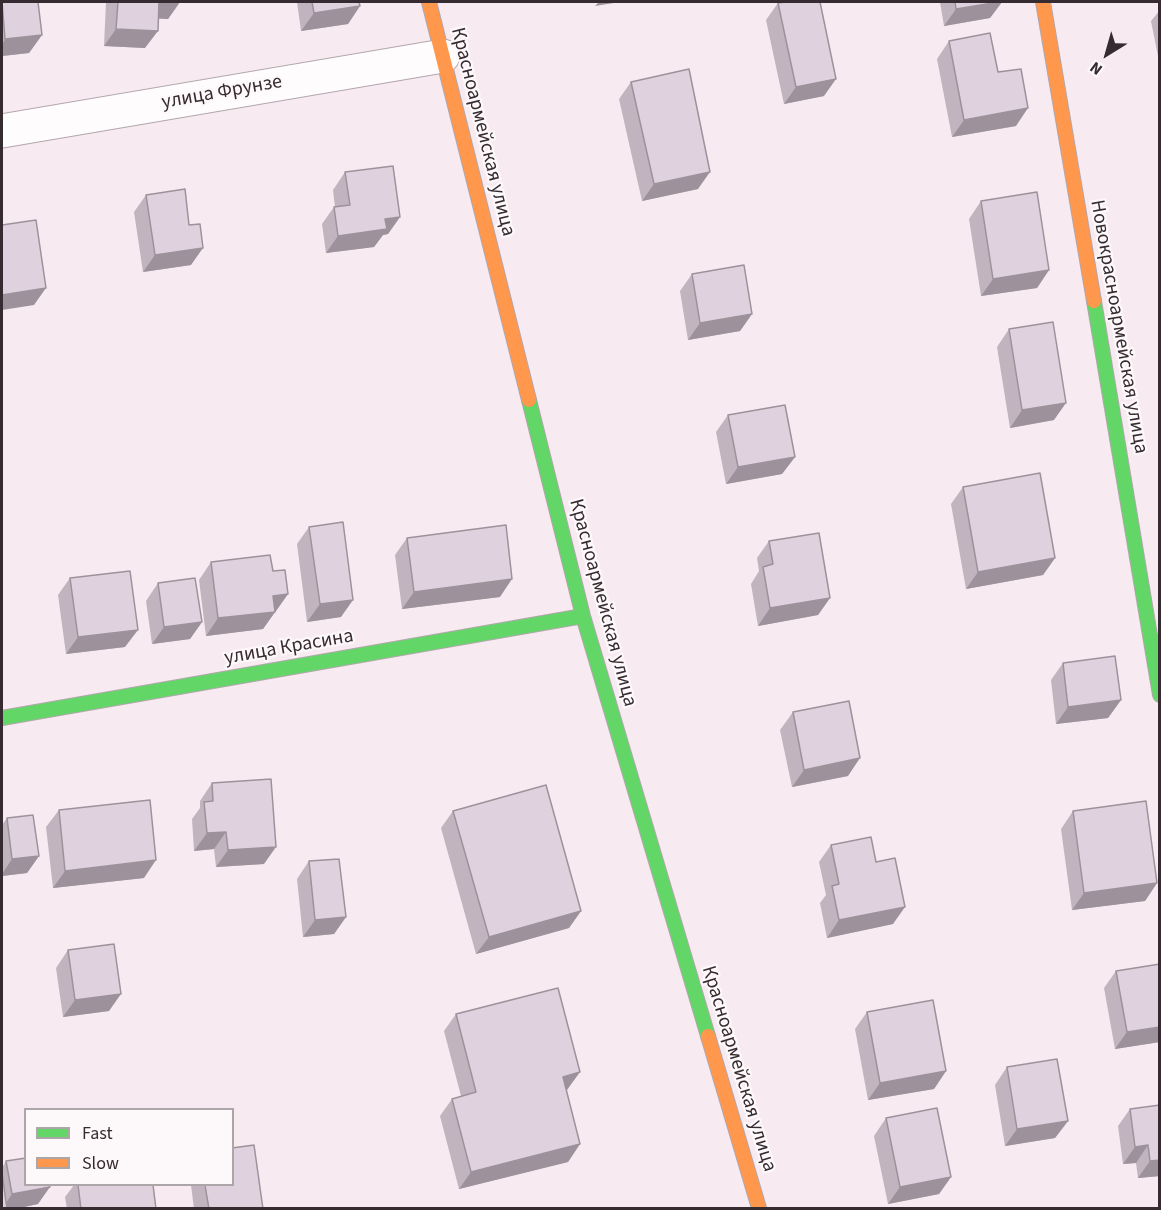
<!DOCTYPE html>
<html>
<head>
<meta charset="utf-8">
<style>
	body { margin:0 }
	#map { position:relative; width:1161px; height:1210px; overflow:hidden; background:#f8eaf1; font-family:"Source Sans 3",sans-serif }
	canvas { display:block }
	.frame { position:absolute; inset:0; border:3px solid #352b30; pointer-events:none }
	.legend { position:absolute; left:24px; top:1108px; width:210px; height:78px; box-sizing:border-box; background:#fdf8fa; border:2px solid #ada6a9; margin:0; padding:8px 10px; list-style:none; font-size:18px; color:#352b30 }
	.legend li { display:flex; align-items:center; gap:12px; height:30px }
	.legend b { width:30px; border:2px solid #ada6a9 }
	.north { position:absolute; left:1077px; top:24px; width:60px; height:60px; -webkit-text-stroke:4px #fdf8fa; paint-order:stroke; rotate:217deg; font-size:16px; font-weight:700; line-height:24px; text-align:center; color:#352b30 }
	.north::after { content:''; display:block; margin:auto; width:21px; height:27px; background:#352b30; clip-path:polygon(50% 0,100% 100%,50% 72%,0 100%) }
</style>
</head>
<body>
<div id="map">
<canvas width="1161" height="1210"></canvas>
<div class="frame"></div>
<ul class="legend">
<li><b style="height:8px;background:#63d668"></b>Fast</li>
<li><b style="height:8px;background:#ff974d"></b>Slow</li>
</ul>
<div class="north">N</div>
</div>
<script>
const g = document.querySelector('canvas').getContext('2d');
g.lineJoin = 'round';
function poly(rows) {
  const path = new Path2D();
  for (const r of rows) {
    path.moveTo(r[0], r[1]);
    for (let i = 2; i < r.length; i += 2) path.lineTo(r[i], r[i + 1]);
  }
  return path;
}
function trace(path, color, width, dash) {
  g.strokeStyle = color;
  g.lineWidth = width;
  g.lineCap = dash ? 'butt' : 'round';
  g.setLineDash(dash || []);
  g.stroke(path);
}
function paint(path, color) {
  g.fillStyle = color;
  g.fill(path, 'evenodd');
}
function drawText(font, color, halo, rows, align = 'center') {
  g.font = font + ' "Source Sans 3",sans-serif';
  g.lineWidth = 4.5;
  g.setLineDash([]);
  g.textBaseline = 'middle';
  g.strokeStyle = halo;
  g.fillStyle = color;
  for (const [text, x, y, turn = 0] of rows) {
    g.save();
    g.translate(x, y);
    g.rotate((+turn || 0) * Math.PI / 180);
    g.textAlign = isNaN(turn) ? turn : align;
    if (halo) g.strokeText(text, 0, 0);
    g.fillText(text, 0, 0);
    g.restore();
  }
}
const street = poly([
	[2,131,443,56]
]);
const fast = poly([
	[1094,301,1160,695],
	[529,400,583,616,708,1036],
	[2,718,583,616]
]);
const slow = poly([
	[429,2,529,400],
	[1043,2,1094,301],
	[708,1036,759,1208]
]);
const wall = poly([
	[2,2,42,35,29,53,2,56],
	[106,2,180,2,168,19,158,18,145,48,104,46],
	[297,2,359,2,360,6,348,24,301,31],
	[940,2,1002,2,990,18,944,26],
	[778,3,824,96,784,104,766,20],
	[1160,10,1160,66,1151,21],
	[949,41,998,72,1016,126,952,137,937,59],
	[631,82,698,189,642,201,619,99],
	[345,172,400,217,388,234,383,235,374,247,326,253,322,224,334,207,335,207,333,190],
	[146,195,189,225,191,265,143,272,134,212],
	[981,201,1049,270,1037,288,981,296,969,219],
	[692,274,752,314,740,331,688,340,680,291],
	[1009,329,1054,420,1010,428,997,347],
	[728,415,795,457,782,474,726,484,716,432],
	[963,487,1055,558,1043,575,966,589,951,504],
	[309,527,341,617,307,622,297,544],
	[407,538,500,597,402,609,395,555],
	[769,541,830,598,818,615,758,626,751,584,759,571,757,558],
	[211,562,273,571,288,594,263,629,206,636,199,580],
	[70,578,125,647,66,654,58,595],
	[158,583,202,622,190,639,152,644,146,601],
	[1063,663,1121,700,1108,718,1056,724,1051,680],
	[793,712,848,776,792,787,780,730],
	[212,783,264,864,216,867,214,849,194,851,192,819,200,808,200,801],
	[59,810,144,878,53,888,46,827],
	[453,811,581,911,569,928,476,954,441,828],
	[1073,811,1157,883,1145,901,1072,910,1061,829],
	[7,818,39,856,27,873,2,876,2,825],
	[831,845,876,862,893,924,827,938,820,903,826,895,819,862],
	[309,861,346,917,334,934,303,937,297,879],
	[68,950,109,1011,63,1017,56,968],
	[1116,971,1160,1042,1115,1049,1104,988],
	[867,1012,946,1071,934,1089,868,1100,855,1029],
	[456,1014,567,1090,566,1090,580,1144,568,1162,459,1189,440,1116,452,1099,461,1096,444,1031],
	[1007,1067,1068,1121,1055,1138,1005,1146,995,1085],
	[1160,1105,1160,1176,1138,1178,1136,1163,1123,1164,1118,1126,1130,1109],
	[886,1118,951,1177,939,1194,888,1204,874,1136],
	[6,1161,38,1204,15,1209,2,1209,2,1168],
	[74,1185,153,1185,156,1209,67,1209,65,1197],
	[191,1185,232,1185,263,1209,194,1209]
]);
const shadedWall = poly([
	[158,2,180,2,168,19,147,18],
	[599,2,620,2,595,6],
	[999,2,1002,2,990,18,944,26,956,9],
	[360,6,348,24,301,31,314,13],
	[116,29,158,31,145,48,104,46],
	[42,35,29,53,2,56,2,45,5,39],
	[836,79,824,96,784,104,796,87],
	[1028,108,1016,126,952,137,964,120],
	[710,172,698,189,642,201,654,184],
	[400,217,388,234,383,235,374,247,326,253,338,236,385,219],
	[203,248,191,265,143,272,155,255],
	[1049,270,1037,288,981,296,993,279],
	[46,288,34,305,2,310,2,295],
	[752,314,740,331,688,340,700,323],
	[1066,403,1054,420,1010,428,1022,410],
	[795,457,782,474,726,484,738,467],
	[1055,558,1043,575,966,589,978,572],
	[512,579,500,597,402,609,414,592],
	[288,594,276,611,261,613,273,596],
	[830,598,818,615,758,626,770,608],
	[353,600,341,617,307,622,320,604],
	[275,612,263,629,206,636,218,618],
	[202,622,190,639,152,644,164,627],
	[138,630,125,647,66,654,78,637],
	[1121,700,1108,718,1056,724,1068,707],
	[860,758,848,776,792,787,804,770],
	[226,832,214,849,194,851,207,833],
	[276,847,264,864,216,867,228,850],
	[39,856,27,873,2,876,2,874,12,859],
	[156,860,144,878,53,888,65,871],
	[1157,883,1145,901,1072,910,1084,893],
	[905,907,893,924,827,938,839,920],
	[581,911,569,928,476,954,489,937],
	[346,917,334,934,303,937,315,920],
	[121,994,109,1011,63,1017,75,1000],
	[1160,1027,1160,1042,1115,1049,1127,1032],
	[946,1071,934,1089,868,1100,880,1083],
	[580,1072,567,1090,550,1094,563,1077],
	[1068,1121,1055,1138,1005,1146,1017,1129],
	[580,1144,568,1162,459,1189,471,1172],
	[1148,1145,1136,1163,1123,1164,1135,1147],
	[1160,1160,1160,1176,1138,1178,1150,1161],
	[951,1177,939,1194,888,1204,900,1187],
	[50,1187,38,1204,15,1209,2,1209,12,1194]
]);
const building = poly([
	[2,2,38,2,42,35,5,39,2,2],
	[118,2,159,2,158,31,116,29,118,2],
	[312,2,359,2,360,6,314,13,312,2],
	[785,2,820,2,836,79,796,87,778,3,785,2],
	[955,2,999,2,956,9,955,2],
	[990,33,998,72,1021,69,1028,108,964,120,949,41,990,33],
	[689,69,710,172,654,184,631,82,689,69],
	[393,166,400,217,385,219,387,229,338,236,334,207,350,205,345,172,393,166],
	[185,189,189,225,200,224,203,248,155,255,146,195,185,189],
	[1037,192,1049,270,993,279,981,201,1037,192],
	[36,220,46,288,2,295,2,225,36,220],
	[744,265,752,314,700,323,692,274,744,265],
	[1053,322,1066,403,1022,410,1009,329,1053,322],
	[785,405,795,457,738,467,728,415,785,405],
	[1040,473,1055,558,978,572,963,487,1040,473],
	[343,522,353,600,320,604,309,527,343,522],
	[506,525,512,579,414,592,407,538,506,525],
	[819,533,830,598,770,608,763,567,773,564,769,541,819,533],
	[270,555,273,571,285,570,288,594,273,596,275,612,218,618,211,562,270,555],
	[130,571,138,630,78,637,70,578,130,571],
	[195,578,202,622,164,627,158,583,195,578],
	[1115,656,1121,700,1068,707,1063,663,1115,656],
	[849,701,860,758,804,770,793,712,849,701],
	[271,779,276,847,228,850,226,832,207,833,204,802,213,801,212,783,271,779],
	[546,785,581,911,489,937,453,811,546,785],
	[150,800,156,860,65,871,59,810,150,800],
	[1146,801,1157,883,1084,893,1073,811,1146,801],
	[33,815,39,856,12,859,7,818,33,815],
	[871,837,876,862,895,858,905,907,839,920,832,886,839,884,831,845,871,837],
	[339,859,346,917,315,920,309,861,339,859],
	[114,944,121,994,75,1000,68,950,114,944],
	[1160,964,1160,1027,1127,1032,1116,971,1160,964],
	[558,988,580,1072,563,1077,580,1144,471,1172,452,1099,476,1092,456,1014,558,988],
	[933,1000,946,1071,880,1083,867,1012,933,1000],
	[1057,1059,1068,1121,1017,1129,1007,1067,1057,1059],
	[1160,1105,1160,1160,1150,1161,1148,1145,1135,1147,1130,1109,1160,1105],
	[937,1108,951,1177,900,1187,886,1118,937,1108],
	[254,1145,263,1209,209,1209,205,1185,232,1185,232,1148,254,1145],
	[26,1158,26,1185,49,1185,50,1187,12,1194,6,1161,26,1158],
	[2,1173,7,1209,2,1209,2,1173],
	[78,1185,153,1185,156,1209,81,1209,78,1185]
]);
const streetNames = [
	["улица Фрунзе",222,93,-10],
	["Красноармейская улица",482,132,76],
	["Новокрасноармейская улица",1118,327,80],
	["Красноармейская улица",602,603,75],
	["улица Красина",289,648,-10],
	["Красноармейская улица",738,1069,73]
];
trace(street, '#b2a7ad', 35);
trace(fast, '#b2a7ad', 16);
trace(slow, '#b2a7ad', 16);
trace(street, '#fefcfd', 33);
trace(fast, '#63d668', 14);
trace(slow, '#ff974d', 14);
paint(wall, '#c1b4bf');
paint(shadedWall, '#9d929b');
paint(building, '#e0d1de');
trace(building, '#9d929b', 1.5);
drawText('20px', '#352b30', '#fdf8fa', streetNames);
</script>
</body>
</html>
